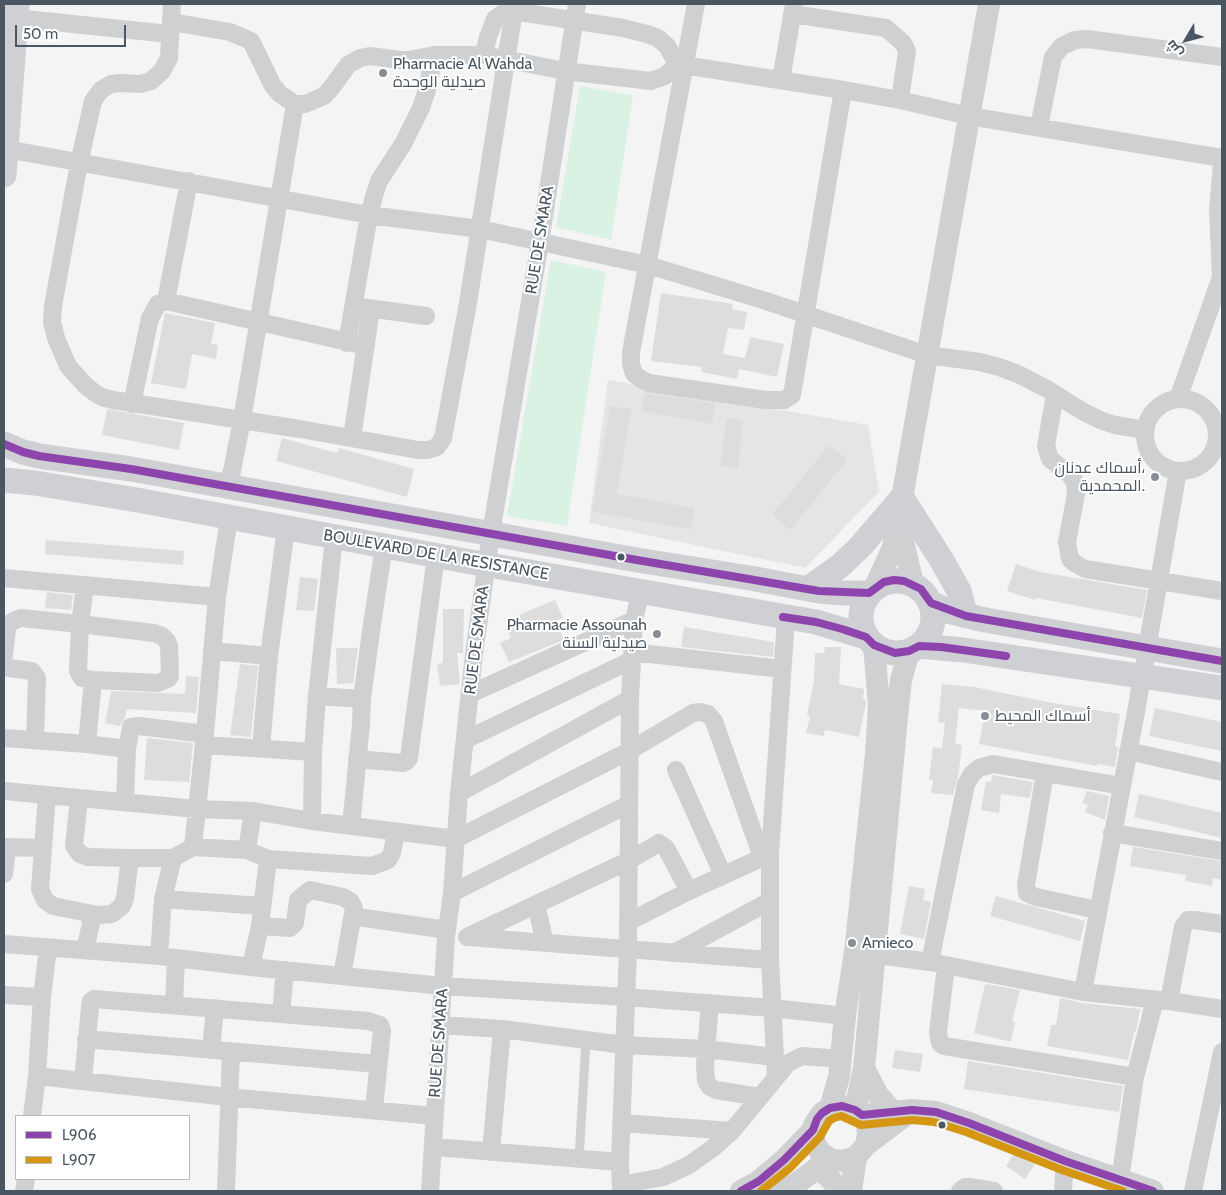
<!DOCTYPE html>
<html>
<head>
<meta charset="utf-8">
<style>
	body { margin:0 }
	#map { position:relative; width:1226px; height:1195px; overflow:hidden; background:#f4f4f4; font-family:Cabin,Cairo,sans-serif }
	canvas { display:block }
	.frame { position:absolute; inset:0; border:5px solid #4a5661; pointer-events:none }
	.legend { position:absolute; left:15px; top:1115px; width:175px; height:65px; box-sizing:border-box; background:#fff; border:1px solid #b7bbc0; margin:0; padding:6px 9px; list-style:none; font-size:15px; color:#4a5661 }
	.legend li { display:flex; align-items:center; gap:10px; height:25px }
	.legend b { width:25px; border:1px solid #b7bbc0 }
	.north { position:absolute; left:1161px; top:15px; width:50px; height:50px; -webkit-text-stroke:4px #fff; paint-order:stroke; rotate:233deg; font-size:14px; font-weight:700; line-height:20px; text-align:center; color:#4a5661 }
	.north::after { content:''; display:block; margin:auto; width:18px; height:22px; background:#4a5661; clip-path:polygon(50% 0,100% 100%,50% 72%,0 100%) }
	.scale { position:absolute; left:15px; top:25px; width:111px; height:22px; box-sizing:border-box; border:2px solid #4a5661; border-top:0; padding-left:6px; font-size:15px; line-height:18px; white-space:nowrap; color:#4a5661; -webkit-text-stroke:4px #fff; paint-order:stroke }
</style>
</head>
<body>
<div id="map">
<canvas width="1226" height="1195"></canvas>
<div class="frame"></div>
<ul class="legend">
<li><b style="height:6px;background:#8e44ad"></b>L906</li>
<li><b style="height:6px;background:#d49613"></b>L907</li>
</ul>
<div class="north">ش</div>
<div class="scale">50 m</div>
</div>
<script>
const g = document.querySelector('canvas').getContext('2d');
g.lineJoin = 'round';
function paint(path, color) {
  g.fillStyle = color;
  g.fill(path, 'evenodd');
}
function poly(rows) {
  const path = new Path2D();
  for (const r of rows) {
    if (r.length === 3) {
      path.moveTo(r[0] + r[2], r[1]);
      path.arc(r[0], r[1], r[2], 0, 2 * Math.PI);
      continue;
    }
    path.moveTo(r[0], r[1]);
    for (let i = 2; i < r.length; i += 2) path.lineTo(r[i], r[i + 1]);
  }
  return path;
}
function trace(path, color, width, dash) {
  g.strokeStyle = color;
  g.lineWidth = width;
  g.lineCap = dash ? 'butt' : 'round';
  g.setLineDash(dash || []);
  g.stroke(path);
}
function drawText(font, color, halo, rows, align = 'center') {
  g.font = font + ' Cabin,Cairo,sans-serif';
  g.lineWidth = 4;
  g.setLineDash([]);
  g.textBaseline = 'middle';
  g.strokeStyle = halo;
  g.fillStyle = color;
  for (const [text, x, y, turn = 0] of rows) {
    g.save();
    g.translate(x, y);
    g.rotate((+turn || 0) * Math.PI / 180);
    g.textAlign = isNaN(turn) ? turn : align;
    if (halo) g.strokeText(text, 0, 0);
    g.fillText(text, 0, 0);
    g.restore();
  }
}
const education = poly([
	[608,380,868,425,879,492,805,568,589,523]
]);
const green = poly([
	[580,86,633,95,611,240,556,227],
	[551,260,606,272,567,526,507,516]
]);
const building = poly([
	[661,293,733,304,732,309,747,312,744,330,728,328,723,354,745,358,750,337,784,344,777,377,739,369,737,379,701,372,702,367,651,361],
	[165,313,215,323,211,344,218,345,216,359,192,354,186,389,151,383],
	[645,393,715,403,712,424,642,411],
	[610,406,631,409,617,494,694,508,691,529,592,512],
	[107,409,184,423,179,450,102,435],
	[726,418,743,420,738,468,721,466],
	[282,438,337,453,339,448,414,469,407,497,276,461],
	[829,445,847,460,790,530,772,515],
	[46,540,184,551,183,565,45,554],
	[1016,564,1040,572,1147,590,1142,618,1036,598,1035,600,1007,591],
	[300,577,318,579,314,611,296,610],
	[47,592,73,595,71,610,45,608],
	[555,600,563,618,556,621,564,640,509,662,500,643,511,638,508,630,523,624,519,615],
	[443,609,464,609,463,653,457,653,460,684,440,686,437,664,443,663],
	[684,627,774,642,773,657,681,647],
	[825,647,841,647,839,684,864,689,863,699,865,699,866,703,859,737,825,730,824,736,806,733,810,716,807,715,814,681,815,653,824,653],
	[336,648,358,648,353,683,337,684],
	[240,664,258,666,251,737,230,735],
	[186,676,199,677,196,713,127,709,125,718,120,726,105,723,111,691,185,694],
	[942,684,974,687,1048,702,1120,714,1115,747,1118,747,1115,767,1098,764,1097,766,979,744,985,711,959,708,955,744,962,745,958,777,953,795,931,793,933,780,929,779,933,747,942,748,945,723,938,722],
	[1155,708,1222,722,1222,751,1149,736],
	[147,738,193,743,189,782,144,780],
	[992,775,1033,782,1030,798,1001,794,999,813,981,810,986,781,991,782],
	[1087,791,1109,796,1105,820,1085,812,1088,805,1082,803],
	[1139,794,1222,813,1222,838,1134,817],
	[1133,847,1222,861,1222,880,1213,878,1212,886,1185,881,1186,875,1130,866],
	[909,886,925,889,923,900,931,902,924,939,900,934],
	[996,896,1085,921,1080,941,990,916],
	[985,984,1020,990,1012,1022,1015,1022,1011,1042,974,1033],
	[1060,998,1082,1003,1140,1009,1136,1032,1134,1032,1128,1060,1047,1046,1051,1025,1056,1025],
	[895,1050,923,1054,920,1072,892,1068],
	[968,1061,1123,1086,1119,1112,964,1089],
	[1013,1155,1035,1164,1025,1179,1006,1166]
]);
const service = poly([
	[579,1159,586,1040]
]);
const minor = poly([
	[172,4,169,58,162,71,151,81,140,84,120,83,111,84,101,90,93,101,79,163,53,306,52,322,56,338,68,366,86,386,95,393,102,397,113,400,300,429,418,450,428,450,437,447,443,438,468,303,515,4],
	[696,4,631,352,631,364,634,374,641,379,649,383,766,400,784,400,792,395,843,90],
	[792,14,886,28,903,43,907,51,900,100],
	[16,18,169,34],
	[172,22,230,32,251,41,273,86,280,94,295,104,305,104,324,96,332,87,348,65,360,58,370,56,400,60,409,60,434,55,484,55,565,71,651,81,665,76,677,64],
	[484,55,488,37,495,19,503,13,513,11,623,28,647,34,658,38,667,46,677,64],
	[677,64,843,90,900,100,969,116,1222,158],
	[781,80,794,4],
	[1039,127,1053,57,1062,46,1075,40,1087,39,1222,57],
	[6,149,369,215,480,229,648,265,766,301,927,355,980,362,999,367,1018,374,1047,389,1082,411,1100,420,1115,425,1145,430],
	[166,301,189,181],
	[360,307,426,316],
	[347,343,369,215,375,193,379,181,403,144,421,108,427,90,434,55],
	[1055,394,1046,446,1050,459,1069,474,1075,482,1076,494,1067,542,1070,559,1076,564,1085,569,1222,591],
	[1178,399,1221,277,1218,210,1222,163],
	[1181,435,36],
	[132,404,150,318,158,304,166,301,366,346],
	[352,438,371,309],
	[229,486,242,420,295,104],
	[4,578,217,597],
	[80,624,154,633,162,636,167,641,169,646,170,676,168,679,158,683,93,680,82,678,78,671,80,624],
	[212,651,269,656],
	[632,652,782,669],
	[4,656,7,629,9,624,15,620,21,618,80,624,85,586],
	[4,663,9,668,32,671,37,678,35,740],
	[470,694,634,620],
	[317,696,362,699],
	[4,738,87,744,127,749],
	[465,740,632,660],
	[87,744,93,680],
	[204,745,313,752],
	[261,748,269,656,286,528],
	[1128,751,1222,772],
	[357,759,403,763,407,761,409,758,436,556],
	[676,770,723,875],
	[1045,773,1026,885,1027,893,1036,897,1097,910],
	[4,791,197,809,253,811,312,821,456,839,629,751,693,713,700,712,708,714,714,721,762,857],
	[459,793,630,699],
	[47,795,40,889,45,900,53,906,98,915],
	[79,798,74,846,80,854,88,857,130,858],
	[125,802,127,749,131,727,139,726,205,734],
	[312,821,313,752,317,696,334,537],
	[351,826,361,724,362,699,372,624,384,546],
	[1112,833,1222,851],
	[4,847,43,848],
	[4,847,6,856,4,874],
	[193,847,205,734,217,597,229,518],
	[247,850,253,811],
	[452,893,629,804],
	[163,899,262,906],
	[536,904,545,943],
	[628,922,689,891],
	[260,926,290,928,295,923,298,900,310,890,343,897,351,902,354,908,352,919],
	[467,937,628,861,659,843,666,848,689,891,770,854],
	[469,937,770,960],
	[4,944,159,956,251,967,443,986,625,997,772,1008,845,1016],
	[85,950,92,919,98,915,112,914,122,906,125,898,130,858,173,858,193,847,247,850,268,859,372,866,388,860,392,853,396,832],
	[674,953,770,901],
	[863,953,930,962,1083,992,1169,1001,1222,1009],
	[159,956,163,899,173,858],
	[930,962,966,784,972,774,979,768,993,764,1122,786],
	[946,966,938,1032,940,1043,944,1046,1135,1077],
	[251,967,260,926,268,859],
	[342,976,352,919,358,917,447,930],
	[1083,992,1136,712,1178,471],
	[4,995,42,997],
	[1169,1001,1183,927,1188,920,1195,920,1222,924],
	[710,1003,705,1064,706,1081,710,1087,716,1090,760,1097],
	[174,1005,176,958],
	[281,1014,285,970],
	[441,1025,502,1029,624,1045,706,1049,775,1057],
	[86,1039,378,1064],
	[211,1049,215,1008],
	[37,1076,228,1097,434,1116],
	[776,1077,770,960,770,854,786,618],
	[83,1080,90,1007,91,1001,94,999,368,1021,380,1025,382,1030,374,1109],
	[32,1116,37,1076,42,997,48,948],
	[621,1123,732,1131],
	[434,1147,620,1162],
	[491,1152,502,1029],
	[1120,1180,1135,1077,1155,1000],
	[621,1185,663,1177,689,1165,713,1148,732,1131,788,1063,802,1056,841,1059],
	[24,1191,26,1179],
	[226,1191,231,1052],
	[430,1191,446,937,452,893,459,793,474,654,491,533,540,242,577,4],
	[621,1191,620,1162,628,949,630,699,634,620,641,590],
	[960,1191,965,1187,969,1187,994,1191],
	[1063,1191,1065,1161],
	[1193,1191,1222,1052]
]);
const tertiary = poly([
	[899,524,913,584],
	[875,587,893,547,898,521,989,4],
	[864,1068,878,1095,894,1113],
	[830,1108,839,1077,845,1016,855,952,876,754,879,706,874,645],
	[855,1110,864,1068,898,707,901,680,909,651],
	[862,1115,912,1110,936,1112,969,1123,1065,1161,1153,1191],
	[866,1145,868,1135,867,1124,862,1115,855,1110,842,1106,830,1108,822,1113,814,1125,814,1142,820,1152,830,1159,843,1161,856,1157,866,1145,911,1111],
	[816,1169,828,1176,840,1191],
	[741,1191,759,1181,784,1160,813,1130],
	[781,1191,797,1183,830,1159],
	[851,1191,856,1157]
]);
const secondary = poly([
	[4,175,17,4],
	[4,444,23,452,39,456,131,469,637,560,750,578,819,591,843,593,869,593],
	[4,480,35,483,137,500,466,561,816,622,866,637],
	[897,617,36],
	[809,588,840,566,860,547,902,498,941,559,959,591,966,616],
	[931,603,948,611,985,620,1222,661],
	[919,646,963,650,1222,688]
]);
const bus1 = poly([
	[4,444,23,452,39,456,131,469,637,560,819,591,869,593,884,582,894,580,904,581,921,589,931,603,966,616,1222,661],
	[783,617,816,622,842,629,866,637,874,645,895,653,909,651,919,646,941,647,1006,656],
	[741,1191,759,1181,784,1160,813,1130,817,1119,822,1113,830,1108,842,1106,855,1110,862,1115,912,1110,936,1112,969,1123,1065,1161,1153,1191]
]);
const bus2 = poly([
	[761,1191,790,1168,820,1137,829,1121,834,1118,841,1116,861,1125,912,1120,934,1122,966,1132,1062,1170,1123,1191]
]);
const markers = [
	[383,73,5,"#868d94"],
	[1155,477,5,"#868d94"],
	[621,557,4.5,"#4a5661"],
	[657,634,5,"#868d94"],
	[985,716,5,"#868d94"],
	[852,943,5,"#868d94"],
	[942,1125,4.5,"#4a5661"]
];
const poiNames = [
	["Pharmacie Al Wahda",393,64],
	["صيدلية الوحدة",393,82],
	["أسماك عدنان،",1145,468,"right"],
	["المحمدية.",1145,486,"right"],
	["Pharmacie Assounah",647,625,"right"],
	["صيدلية السنة",647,643,"right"],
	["أسماك المحيط",995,716],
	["Amieco",862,943]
];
const streetNames = [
	["RUE DE SMARA",540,240,-81],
	["BOULEVARD DE LA RESISTANCE",436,555,10],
	["RUE DE SMARA",477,640,-83],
	["RUE DE SMARA",439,1043,-86]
];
paint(education, '#e6e5e6');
paint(green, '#d9f2e3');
paint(building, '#ddddde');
trace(service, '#ced0d2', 9);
trace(minor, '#ced0d2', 18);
trace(tertiary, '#ced0d2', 22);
trace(secondary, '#ced0d4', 25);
trace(bus1, '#8e44ad', 8);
trace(bus2, '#d49613', 8);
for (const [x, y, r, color] of markers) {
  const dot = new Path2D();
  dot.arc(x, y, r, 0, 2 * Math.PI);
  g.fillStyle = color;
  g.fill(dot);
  trace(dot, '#fff', 2);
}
drawText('16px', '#4a5661', '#fff', poiNames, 'left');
drawText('16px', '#4a5661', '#fff', streetNames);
</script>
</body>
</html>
